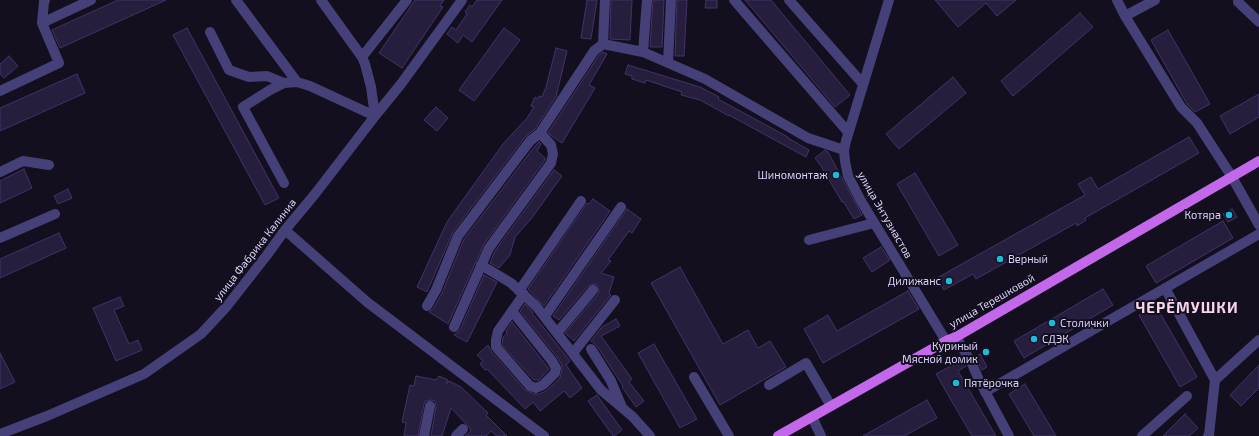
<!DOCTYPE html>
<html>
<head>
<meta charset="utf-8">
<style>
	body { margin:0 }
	canvas { display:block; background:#130f1f }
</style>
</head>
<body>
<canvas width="1259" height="436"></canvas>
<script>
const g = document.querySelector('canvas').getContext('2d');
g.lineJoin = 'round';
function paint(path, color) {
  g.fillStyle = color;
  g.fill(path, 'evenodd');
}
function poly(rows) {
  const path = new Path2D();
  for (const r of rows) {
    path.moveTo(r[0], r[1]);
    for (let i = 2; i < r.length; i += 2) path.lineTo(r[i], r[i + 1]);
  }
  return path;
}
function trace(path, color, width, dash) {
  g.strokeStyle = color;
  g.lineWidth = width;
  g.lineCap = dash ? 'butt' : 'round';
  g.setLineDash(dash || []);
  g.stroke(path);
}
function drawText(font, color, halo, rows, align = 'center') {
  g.font = font + ' "Exo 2",sans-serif';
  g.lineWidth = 4;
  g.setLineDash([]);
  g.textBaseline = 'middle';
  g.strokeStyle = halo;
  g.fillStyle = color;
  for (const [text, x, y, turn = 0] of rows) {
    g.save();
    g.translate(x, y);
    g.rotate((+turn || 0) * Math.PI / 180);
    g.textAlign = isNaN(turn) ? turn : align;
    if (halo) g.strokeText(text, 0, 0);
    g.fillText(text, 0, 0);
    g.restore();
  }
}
const building = poly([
	[118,0,166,0,60,48,52,30,118,0],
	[415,0,444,0,440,6,443,7,402,68,379,53,415,0],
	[477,0,502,0,472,42,463,35,458,43,447,34,452,27,456,30,467,14,465,12,470,5,472,7,477,0],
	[587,0,597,0,591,39,581,38,587,0],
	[611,0,632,0,630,40,610,39,611,0],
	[653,0,664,0,662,47,650,47,653,0],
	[677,0,687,0,684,56,675,56,677,0],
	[706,0,717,0,717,8,705,8,706,0],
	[745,0,771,0,850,95,835,107,745,0],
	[935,0,1016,0,997,16,986,3,958,27,935,0],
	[1080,13,1093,27,1013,96,1001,81,1080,13],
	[187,28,279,198,265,205,173,35,187,28],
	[504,28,520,40,474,101,459,90,504,28],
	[1168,30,1210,104,1195,112,1187,104,1151,40,1168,30],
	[556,48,567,51,556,97,535,129,525,137,453,232,427,292,417,287,447,222,503,144,527,118,534,107,531,106,535,97,538,99,539,96,542,97,546,87,556,48],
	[603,52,607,54,589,85,595,88,562,143,553,137,548,133,599,55,603,52],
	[9,56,18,66,4,78,0,74,0,64,9,56],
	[628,65,700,87,719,97,718,99,788,137,788,138,809,150,806,157,729,115,729,116,700,100,681,95,682,92,646,80,645,83,632,79,632,76,625,74,628,65],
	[77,74,85,93,0,131,0,108,77,74],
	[953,77,966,93,899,149,886,134,953,77],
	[1259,94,1259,117,1230,134,1220,116,1259,94],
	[436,107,448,118,437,131,424,120,436,107],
	[1189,137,1199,153,1085,218,1086,220,1077,226,1076,223,976,279,973,274,944,290,937,278,1085,195,1078,184,1091,177,1098,189,1189,137],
	[539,142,541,144,537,151,545,158,545,160,484,244,448,324,429,312,433,309,442,293,464,239,535,146,539,142],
	[825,150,828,152,862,215,854,219,843,201,842,202,821,166,815,158,825,150],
	[24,169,32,188,0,203,0,181,24,169],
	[554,170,562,176,531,219,515,237,510,255,499,268,490,263,495,251,554,170],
	[915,173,958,245,939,256,897,184,915,173],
	[68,189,72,198,58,204,54,196,68,189],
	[593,199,610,211,544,306,528,289,587,203,589,204,593,199],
	[627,209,641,219,632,233,629,231,608,260,611,261,601,273,614,277,609,293,611,295,574,341,565,333,598,294,599,291,597,285,594,284,588,286,559,320,553,316,627,209],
	[1232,209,1237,217,1228,222,1223,214,1232,209],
	[1223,221,1233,238,1156,283,1146,266,1223,221],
	[59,233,66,248,0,278,0,259,59,233],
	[881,247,890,260,872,272,863,258,881,247],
	[680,267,723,344,748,330,758,348,770,341,786,367,720,405,651,283,680,267],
	[484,275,497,282,467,342,454,335,460,330,484,275],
	[1103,289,1113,305,1024,358,1014,341,1103,289],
	[908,291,919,309,823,363,804,329,828,315,837,331,908,291],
	[120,297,124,306,114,310,129,344,138,340,142,350,116,361,93,308,120,297],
	[525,304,531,310,533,313,532,313,570,361,566,365,582,388,570,398,564,391,540,411,533,402,525,409,487,369,485,370,480,364,483,361,477,355,488,345,491,351,525,390,534,394,539,394,546,391,560,378,562,369,562,365,557,357,520,311,525,304],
	[1156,306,1197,377,1180,387,1139,315,1156,306],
	[616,319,620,326,601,336,632,379,629,382,644,401,636,407,622,387,623,386,597,346,591,341,602,327,616,319],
	[512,322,549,369,539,380,534,380,502,345,503,337,507,334,506,331,512,322],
	[654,344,697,419,680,428,638,353,654,344],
	[0,353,15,382,0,389,0,353],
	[980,354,987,367,982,370,975,357,980,354],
	[962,360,966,366,958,371,996,436,972,436,936,374,962,360],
	[1259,365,1259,388,1241,406,1230,395,1259,365],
	[416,376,436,380,439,376,448,380,446,384,449,381,461,387,488,413,486,415,507,436,497,436,491,431,486,436,465,436,471,431,469,427,451,408,442,436,431,436,436,407,435,401,431,400,425,401,424,404,418,436,404,436,406,423,402,422,410,385,414,386,416,376],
	[1025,384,1056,436,1034,436,1009,394,1025,384],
	[597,395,622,430,614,436,613,436,588,401,597,395],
	[927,400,937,418,904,436,863,436,927,400],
	[1185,414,1198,428,1189,436,1163,436,1185,414]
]);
const minor = poly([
	[236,0,297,82],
	[321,0,362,57,365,64,371,87,375,116],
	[734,0,848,132],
	[789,0,863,84],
	[889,0,846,141,844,150,845,161,848,176,861,201,946,341],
	[1117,0,1125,16,1181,107,1197,123,1232,177,1259,225],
	[1238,0,1238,2,1259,22],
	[1125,16,1155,0],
	[42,23,44,2,45,0],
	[210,32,229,70,249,77,267,76,284,83],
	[603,44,605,0],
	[643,52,647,0],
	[362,57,407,0],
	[668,63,671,0],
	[0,91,59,63,42,23,91,0],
	[0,172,23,161,49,165],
	[284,183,243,107,270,90,284,83,297,82,310,86,375,116],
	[285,230,367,302,544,436],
	[0,238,55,214],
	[809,240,874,223],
	[481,265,511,283,536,306,601,390,633,417,650,436],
	[1165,288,1215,380,1209,435,1208,436],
	[519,291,581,201],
	[427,306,436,290,458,236,530,141,540,133,594,51,603,44,643,52,705,79,808,138,844,150],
	[512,311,552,361,556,368,555,373,543,385,536,388,530,386,496,347,496,340,498,331,524,294],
	[545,316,621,207],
	[454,327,489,248,551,163,553,154,551,145,540,133],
	[557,333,593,290],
	[956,337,972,364,980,382,1009,436],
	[591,349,611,381,621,405],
	[573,353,615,300],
	[694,377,729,436],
	[1215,380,1259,340],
	[769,385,806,363,831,406],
	[985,392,1259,234],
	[812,417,821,436],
	[0,434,47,416,144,374,201,334,227,306,267,255,285,230,315,194,375,116,401,84,462,0],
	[424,436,430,406],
	[456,436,463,429],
	[1142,436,1187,396]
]);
const major = poly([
	[778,436,946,341,956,337,1259,161]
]);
const markers = [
	[836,175,4,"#1dbbdb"],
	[1229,215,4,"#1dbbdb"],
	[1000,259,4,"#1dbbdb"],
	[949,281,4,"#1dbbdb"],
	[1052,323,4,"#1dbbdb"],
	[1034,339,4,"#1dbbdb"],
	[986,352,4,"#1dbbdb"],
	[956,383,4,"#1dbbdb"]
];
const poiNames = [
	["Шиномонтаж",828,175],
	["Котяра",1221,215],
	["Верный",1008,259,"left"],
	["Дилижанс",941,281],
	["Столички",1060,323,"left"],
	["СДЭК",1042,339,"left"],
	["Куриный",978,346],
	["Мясной домик",978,359],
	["Пятёрочка",964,383,"left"]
];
const streetNames = [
	["улица Энтузиастов",885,215,60],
	["улица Фабрика Калиниа",255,250,-52],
	["улица Терешковой",992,301,-30]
];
const districtNames = [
	["ЧЕРЁМУШКИ",1187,308]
];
paint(building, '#271e3d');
trace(building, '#413366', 1);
trace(minor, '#464078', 10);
trace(major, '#c368eb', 10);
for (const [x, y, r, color] of markers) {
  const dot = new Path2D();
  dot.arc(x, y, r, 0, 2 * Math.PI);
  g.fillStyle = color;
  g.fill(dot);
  trace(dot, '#130f1f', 1.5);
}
drawText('11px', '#dad3f9', '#130f1f', poiNames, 'right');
drawText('11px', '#dad3f9', '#130f1f', streetNames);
g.letterSpacing = '1px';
drawText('bold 15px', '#f9d5ea', '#130f1f', districtNames);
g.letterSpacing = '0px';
</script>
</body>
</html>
